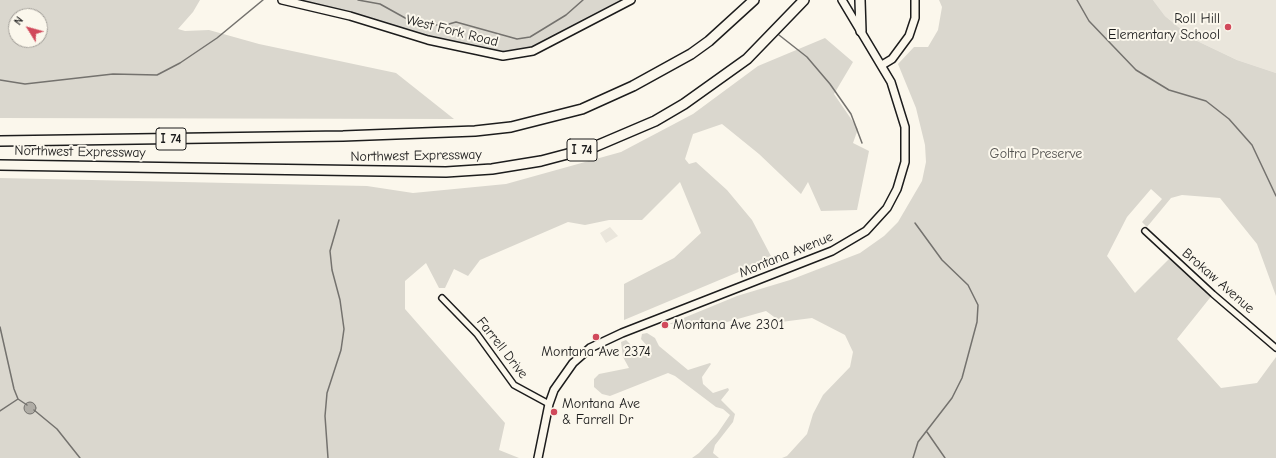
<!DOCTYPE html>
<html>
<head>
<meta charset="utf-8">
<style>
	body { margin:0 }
	#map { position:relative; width:1276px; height:458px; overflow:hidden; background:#fbf7ec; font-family:"Comic Neue",sans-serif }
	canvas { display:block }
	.north { position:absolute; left:8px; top:8px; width:40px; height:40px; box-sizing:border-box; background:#fbf7ec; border:1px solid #a29f99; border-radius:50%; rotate:307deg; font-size:11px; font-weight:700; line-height:16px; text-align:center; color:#1c1c1c }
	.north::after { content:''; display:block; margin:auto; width:14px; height:18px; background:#d1495b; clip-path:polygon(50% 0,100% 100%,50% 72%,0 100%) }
</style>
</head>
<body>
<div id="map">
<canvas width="1276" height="458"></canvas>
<div class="north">N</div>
</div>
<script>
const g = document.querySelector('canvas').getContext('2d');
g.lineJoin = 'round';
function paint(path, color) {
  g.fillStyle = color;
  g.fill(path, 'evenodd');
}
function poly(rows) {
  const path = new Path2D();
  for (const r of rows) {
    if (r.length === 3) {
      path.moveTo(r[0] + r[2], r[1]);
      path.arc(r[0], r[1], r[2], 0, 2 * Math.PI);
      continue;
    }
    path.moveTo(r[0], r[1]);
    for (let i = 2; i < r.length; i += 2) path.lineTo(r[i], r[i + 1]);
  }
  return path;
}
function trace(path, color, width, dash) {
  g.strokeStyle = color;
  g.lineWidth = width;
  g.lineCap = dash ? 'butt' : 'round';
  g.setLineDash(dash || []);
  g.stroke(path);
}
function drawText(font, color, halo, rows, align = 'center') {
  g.font = font + ' "Comic Neue",sans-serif';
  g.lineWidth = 4;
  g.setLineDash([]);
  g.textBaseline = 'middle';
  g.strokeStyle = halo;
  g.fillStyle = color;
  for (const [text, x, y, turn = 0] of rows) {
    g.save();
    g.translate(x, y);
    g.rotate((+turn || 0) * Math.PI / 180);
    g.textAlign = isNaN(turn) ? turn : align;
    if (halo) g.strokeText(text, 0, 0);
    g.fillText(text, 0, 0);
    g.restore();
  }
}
const built = poly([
	[1153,0,1276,0,1276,73,1237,60,1193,39,1165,16],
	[610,227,618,236,606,243,600,233]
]);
const green = poly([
	[0,0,200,0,193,12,178,29,185,31,209,30,259,44,396,73,454,119,0,118],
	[16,16,40,16,40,40,16,40],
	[282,0,631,0,533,51,503,56],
	[939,0,1153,0,1165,16,1193,39,1237,60,1276,73,1276,296,1257,244,1220,198,1182,195,1171,198,1147,227,1142,222,1162,199,1151,189,1127,217,1107,256,1135,293,1172,256,1213,294,1177,339,1221,388,1257,383,1276,357,1276,458,782,458,787,456,807,434,813,414,823,395,850,367,853,352,845,335,812,318,781,322,766,311,713,326,669,324,737,296,790,280,860,253,884,236,898,222,922,181,926,162,925,145,916,108,898,64,914,47,928,47,938,30,942,7],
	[825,38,853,62,834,94,858,129,853,143,869,151,857,210,821,211,808,182,801,194,759,154,722,124,693,134,685,159,689,164,696,162,727,190,752,220,772,258,624,320,624,284,674,258,701,233,680,182,642,220,609,220,585,225,568,222,480,260,468,276,454,269,445,288,439,288,426,263,405,281,405,309,505,423,499,450,519,458,0,458,0,178,367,186,413,193,506,184,621,152,693,114,758,66],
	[647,333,655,338,659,346,688,370,710,363,711,364,702,377,703,384,713,393,728,388,729,390,721,400,735,414,733,422,715,445,713,453,719,458,692,458,699,453,717,434,730,415,723,409,716,407,675,376,668,373,610,396,602,394,594,387,594,379,599,374,629,368,623,357,621,342,626,340,630,344,634,355,644,354,649,348,641,339,642,334]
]);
const water = poly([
	[30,408,6]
]);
const stream = poly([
	[358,0,380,4,407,19,442,26,456,22,517,39,530,37,566,15,583,0],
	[1077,0,1089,21,1136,70,1169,90,1206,101,1229,119,1252,145,1276,196],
	[779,35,807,57,830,84,851,114,862,143],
	[0,80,25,84,113,74,157,75,180,63,217,38,263,0],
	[0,327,14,389,18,399,27,405],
	[34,410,57,429,80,458],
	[0,411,18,399],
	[927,432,945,458],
	[328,458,325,416,327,393,341,350,344,329,340,300,332,270,330,251,339,220],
	[913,458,918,442,952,398,962,378,977,322,978,305,968,285,942,260,915,223]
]);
const street = poly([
	[1145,231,1213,294,1276,348],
	[442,298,477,334,514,385,549,404]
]);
const secondary = poly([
	[282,0,350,16,428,40,503,56,533,51,631,0],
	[882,65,892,59,909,36,915,18,915,0],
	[538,458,549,404,554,390,573,363,590,348,622,333,832,251,866,231,887,208,897,189,905,162,905,127,891,82,842,0]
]);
const highway = poly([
	[860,0,861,31],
	[0,141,343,136,475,131,511,127,582,109,633,86,691,54,709,41,754,0],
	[0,165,446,172,492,169,541,161,594,147,655,121,684,104,747,59,804,0]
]);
const markers = [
	[1228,27,4,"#d1495b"],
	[665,325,4,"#d1495b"],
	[596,337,4,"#d1495b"],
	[554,412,4,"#d1495b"]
];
const shields = [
	[171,139,30],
	[582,150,30]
];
const shieldNames = [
	["I 74",171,139],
	["I 74",582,150]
];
const poiNames = [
	["Roll Hill",1220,19,"right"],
	["Elementary School",1220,35,"right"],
	["Montana Ave 2301",673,325],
	["Montana Ave 2374",596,352,"center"],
	["Montana Ave",562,404],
	["& Farrell Dr",562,420]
];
const streetNames = [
	["West Fork Road",452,31,14],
	["Northwest Expressway",80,152,1],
	["Northwest Expressway",416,156,-1],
	["Montana Avenue",786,255,-22],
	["Brokaw Avenue",1218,281,41],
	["Farrell Drive",502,348,52]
];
const parkNames = [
	["Goltra Preserve",1036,154]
];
paint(built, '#eae6dc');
paint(green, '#dad7ce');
paint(water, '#afaca5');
trace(water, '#74726e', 1);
trace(stream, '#74726e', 1.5);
trace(street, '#1c1c1c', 8);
trace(secondary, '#1c1c1c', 10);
trace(highway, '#1c1c1c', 12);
trace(street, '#fbf7ec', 5);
trace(secondary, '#fbf7ec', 7);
trace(highway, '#fbf7ec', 9);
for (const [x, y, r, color] of markers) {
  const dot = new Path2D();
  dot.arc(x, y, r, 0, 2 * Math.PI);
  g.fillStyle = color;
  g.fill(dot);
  trace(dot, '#fbf7ec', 1.5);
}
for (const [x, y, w] of shields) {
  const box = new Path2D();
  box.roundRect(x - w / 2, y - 11, w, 22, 3);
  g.fillStyle = '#fbf7ec';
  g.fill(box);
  trace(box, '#1c1c1c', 1);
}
drawText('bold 13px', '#1c1c1c', null, shieldNames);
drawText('14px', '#1c1c1c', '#fbf7ec', poiNames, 'left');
drawText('14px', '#1c1c1c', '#fbf7ec', streetNames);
drawText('14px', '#555451', '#fbf7ec', parkNames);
</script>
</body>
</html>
